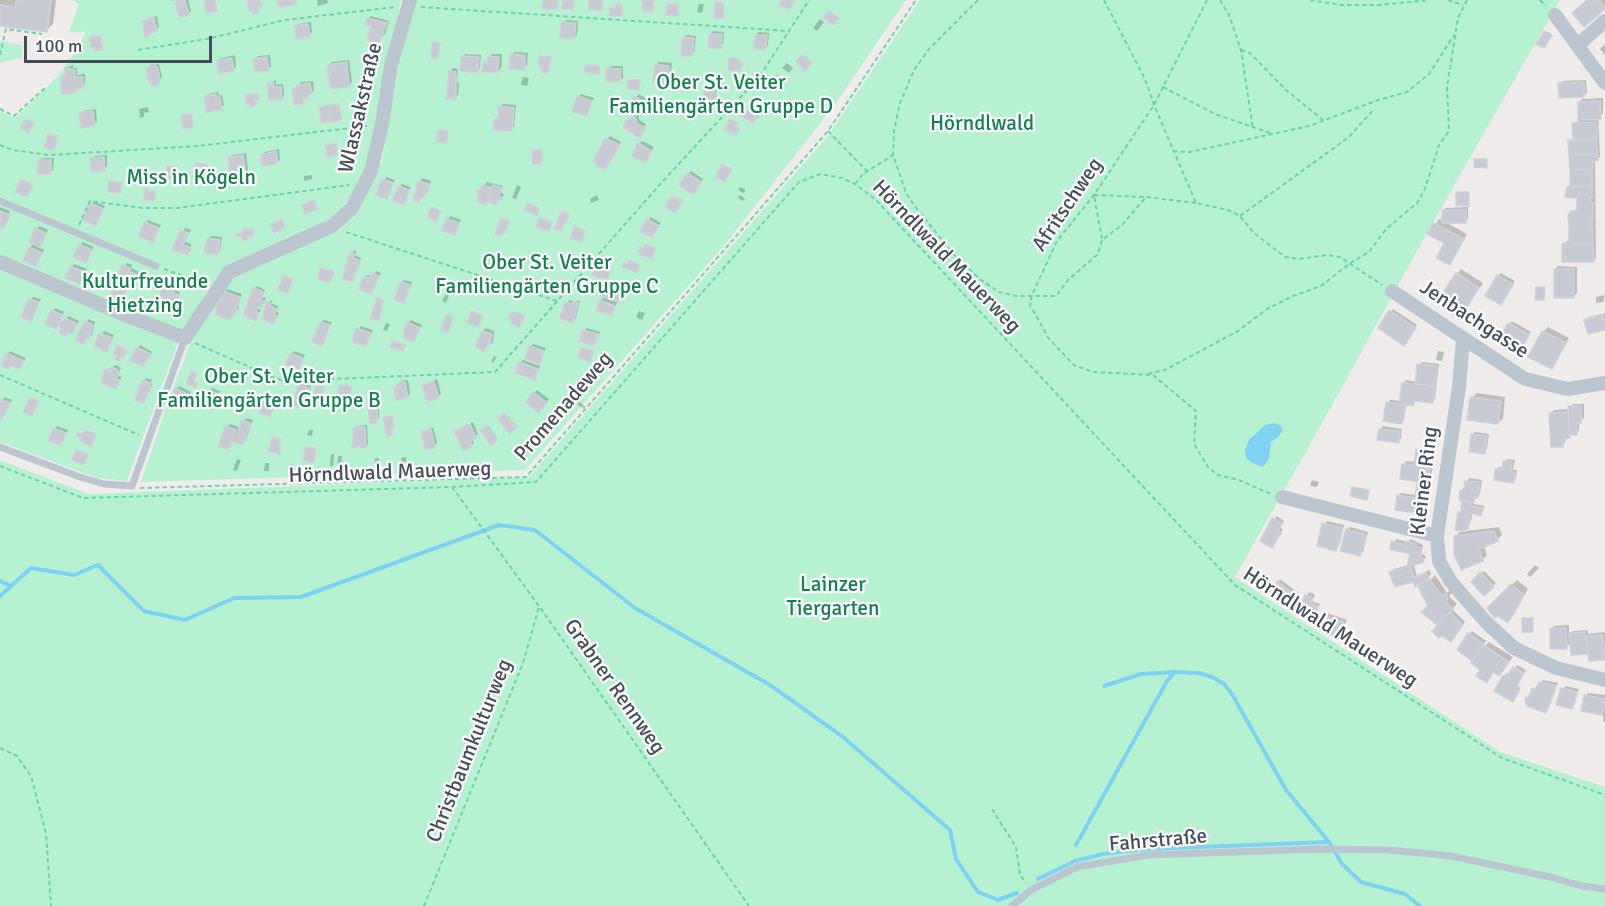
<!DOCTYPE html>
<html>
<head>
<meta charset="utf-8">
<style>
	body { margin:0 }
	#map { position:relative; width:1605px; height:906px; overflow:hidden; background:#f0ecec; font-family:Signika,sans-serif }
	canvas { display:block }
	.scale { position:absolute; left:24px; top:36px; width:188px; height:27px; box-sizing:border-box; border:3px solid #444e5b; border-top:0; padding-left:8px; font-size:18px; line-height:21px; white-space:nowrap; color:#444e5b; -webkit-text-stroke:4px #fff; paint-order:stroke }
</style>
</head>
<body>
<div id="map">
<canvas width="1605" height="906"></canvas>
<div class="scale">100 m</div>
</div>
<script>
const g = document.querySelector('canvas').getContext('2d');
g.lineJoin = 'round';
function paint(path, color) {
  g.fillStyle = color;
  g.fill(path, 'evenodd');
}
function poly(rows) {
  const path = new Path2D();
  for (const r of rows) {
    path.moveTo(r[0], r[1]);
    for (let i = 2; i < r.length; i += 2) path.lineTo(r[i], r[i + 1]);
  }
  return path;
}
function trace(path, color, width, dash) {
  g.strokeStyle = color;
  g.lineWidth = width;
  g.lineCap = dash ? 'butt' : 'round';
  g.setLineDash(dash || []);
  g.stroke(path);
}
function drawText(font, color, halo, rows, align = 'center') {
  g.font = font + ' Signika,sans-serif';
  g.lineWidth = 4.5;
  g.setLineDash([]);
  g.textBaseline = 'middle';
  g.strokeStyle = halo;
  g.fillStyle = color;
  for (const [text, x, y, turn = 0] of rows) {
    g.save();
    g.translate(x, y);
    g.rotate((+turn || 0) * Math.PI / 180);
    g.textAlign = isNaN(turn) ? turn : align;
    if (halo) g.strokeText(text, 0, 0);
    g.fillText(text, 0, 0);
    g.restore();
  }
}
const green = poly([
	[72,0,401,0,375,130,368,161,356,189,339,211,320,226,225,266,208,289,179,340,127,481,97,478,0,442,0,111,15,118,59,75,80,44,86,31,78,33,69,32,79,4],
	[416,0,906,0,834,106,722,248,525,470,141,482,168,401,193,336,234,274,339,230,359,209,382,161,399,62],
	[920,0,1560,0,1430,228,1312,441,1235,577,1500,752,1605,787,1605,906,0,906,0,460,89,494,529,477,828,136],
	[0,41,22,45,22,58,0,63]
]);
const water = poly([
	[1274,423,1280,425,1283,430,1279,436,1271,442,1269,459,1263,467,1254,464,1246,458,1245,450,1249,440,1265,425]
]);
const shadow = poly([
	[0,0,56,0,53,24,46,31,0,25],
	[176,0,188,0,191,11,188,14],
	[317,0,327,0,328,3,318,6],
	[1589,0,1605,0,1605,7,1584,25],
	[699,4,704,4,702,13,697,12],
	[157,16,159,27,149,35,144,22,147,19],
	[371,16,389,21,385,34,378,41,368,19],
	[820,19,824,22,817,31,813,28],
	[566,20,578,21,577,35,574,38,563,23],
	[311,22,312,32,309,35,296,27,298,24],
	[713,31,724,32,723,44,720,47,710,34],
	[759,32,769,33,768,45,765,48,756,35],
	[686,35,696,36,694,52,691,55,683,38],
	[1605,44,1605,55,1600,49],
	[515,52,528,53,527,65,524,68,512,55],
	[465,54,481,55,480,68,477,71,462,57],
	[492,54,502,54,501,68,498,71,485,62],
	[235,55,236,67,233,70,218,60,221,58],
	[270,55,271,66,268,69,255,59,258,56],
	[349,60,352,82,349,85,329,65,332,62],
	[659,62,672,63,670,79,667,81,656,65],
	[787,63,793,68,789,73,782,68],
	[159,64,162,76,158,83,148,68,151,65],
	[73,65,73,68,77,68,77,75,85,74,85,84,75,92,62,79,66,73,66,68],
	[611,66,623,66,623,78,620,80,608,69],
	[453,68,458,69,457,82,459,83,458,95,455,98,450,71],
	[523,77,529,78,527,86,521,85],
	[276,80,276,85,283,84,284,96,281,99,269,84],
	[1586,80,1587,93,1584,95,1560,83,1563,81],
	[313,81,314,90,308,97,306,97,303,103,294,89,301,82],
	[709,86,717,87,715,102,713,105,706,89],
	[218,92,219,96,222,95,224,105,221,108,205,97,208,94],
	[581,94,594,98,586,115,578,97],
	[639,94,650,101,644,111,636,97],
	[1603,98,1603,114,1598,117,1600,157,1595,160,1596,258,1593,261,1564,244,1567,241,1570,241,1573,212,1578,206,1578,196,1569,187,1571,184,1569,141,1574,138,1574,124,1580,120,1579,102,1582,99],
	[503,104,516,105,514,127,511,130,496,120,499,116,500,107],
	[148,107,149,112,144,113,144,117,140,118,139,109],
	[96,109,97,122,94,125,81,114,83,111],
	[639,114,639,120,646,124,640,135,629,119],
	[610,136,621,142,605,169,599,162,607,139],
	[642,141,654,147,645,161,639,144],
	[279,149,280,160,277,163,262,155,265,152],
	[246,153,248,170,245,173,230,158,232,155],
	[107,155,107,166,104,169,92,159,95,156],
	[42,158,54,158,53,170,50,173,39,160],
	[691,171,703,179,696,190,688,174],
	[312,175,312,179,304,181,304,176],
	[386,177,395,180,387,197,378,194],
	[423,178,431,181,427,193,419,200,415,199,420,181],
	[487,182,503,186,501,192,504,195,496,204,479,201,480,195,478,191],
	[402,184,411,187,403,203,399,187],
	[517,185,521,187,516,199,512,198],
	[740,187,746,190,743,193,738,190],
	[597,195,599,200,591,203,590,199],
	[740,195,745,199,743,201,738,198],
	[94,201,105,206,96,224,92,204],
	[0,207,10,211,3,226,0,226],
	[1468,207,1468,219,1465,221,1445,222,1467,234,1454,258,1449,263,1446,243,1429,234,1439,219,1443,221,1443,211,1446,208],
	[450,216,461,220,454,234,448,219],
	[651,217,661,223,654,233,648,220],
	[148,220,161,225,152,241,146,223],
	[39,226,48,230,43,242,38,247,44,250,36,264,25,259,30,247,35,243,36,229],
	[185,228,191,230,185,242,191,244,190,251,188,254,174,249],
	[211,236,222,237,220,251,217,254,208,239],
	[83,242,94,247,86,261,80,245],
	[355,250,356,251,355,255,361,258,355,277,352,280,352,253],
	[127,263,132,265,131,268,139,272,132,285,118,279],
	[74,264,87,269,80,282,71,267],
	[1558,266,1577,267,1577,293,1574,296,1555,269],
	[1461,269,1483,283,1459,317,1457,274],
	[376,271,381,273,371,292,364,278,367,275,373,276],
	[1501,273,1515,281,1501,303,1498,276],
	[404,280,412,282,406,298,403,301,401,283],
	[168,282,177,286,175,290,180,292,174,303,165,285],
	[610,282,618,285,617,289,622,291,612,314,598,310,601,300,605,296,607,285],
	[257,286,265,290,262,297,266,298,264,303,259,305,258,309,261,310,256,319,254,289],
	[227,289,242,294,238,305,239,308,228,318,217,304],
	[448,290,451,291,446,303,442,301],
	[1604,295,1604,302,1596,303,1596,297],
	[33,297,41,299,31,320,30,300],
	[271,300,272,301,271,303,278,306,276,311,279,313,274,322,268,303],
	[570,300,575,302,580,300,576,318,573,321,567,303],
	[55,308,64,312,56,327,52,311],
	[1393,309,1417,325,1406,341,1391,311],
	[639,311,645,313,642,320,636,317],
	[1605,313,1605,328,1589,333,1586,320,1589,317],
	[69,316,79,321,72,333,68,331,65,334,63,321],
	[89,319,95,322,92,335,83,343,86,322],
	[324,320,332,322,322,344,321,322],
	[411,320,422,325,414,340,408,323],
	[1512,321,1531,332,1521,349,1510,324],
	[386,323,390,324,387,331,383,330],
	[361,326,373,330,366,345,358,329],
	[1548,327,1569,338,1556,362,1552,367,1543,332],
	[486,328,494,331,493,342,484,350,483,331],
	[587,328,600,332,594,344,584,331],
	[104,331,114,335,107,350,101,334],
	[533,344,546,348,540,362,530,347],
	[140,345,152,352,146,361,138,348],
	[10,351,26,358,20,367,10,364,7,354],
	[294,351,305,355,298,368,291,354],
	[1438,351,1444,352,1442,361,1436,360],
	[494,356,497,357,493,363,491,362],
	[523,360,540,366,535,378,520,363],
	[1422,362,1439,364,1435,399,1432,402,1417,400,1413,404,1407,403,1404,419,1401,422,1388,403,1390,400,1401,401,1403,383,1406,380,1417,382,1419,365],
	[116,365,121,368,118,376,122,377,116,387,105,371],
	[146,378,152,380,151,383,153,384,143,401,144,381],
	[437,379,441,394,438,397,424,385],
	[408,380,410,394,407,397,395,389,401,381],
	[302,383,311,386,307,404,304,407,299,386],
	[179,386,191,392,185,404,176,389],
	[212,388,220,391,212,408,209,391],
	[537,390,549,399,542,408,534,393],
	[1477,393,1505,397,1503,418,1498,423,1472,398],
	[371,396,379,396,379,418,376,421,368,399],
	[5,397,12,400,1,420,0,403],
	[567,397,571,399,570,402,565,400],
	[579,402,586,407,584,409,577,404],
	[1573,404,1584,404,1584,418,1579,421,1579,431,1576,434,1565,437,1565,442,1562,445,1551,413,1554,410,1570,409],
	[506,414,515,425,518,425,510,432,500,419],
	[246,418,253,420,246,440,243,443,234,440,229,448,227,427,230,424,241,428],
	[473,422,478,434,472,438,474,443,471,446,456,431],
	[367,425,368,444,365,447,356,445,354,429,357,426],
	[57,426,68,430,61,444,55,429],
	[489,426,497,439,491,443,482,430],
	[1383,426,1402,429,1401,438,1398,441,1380,429],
	[433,427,437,443,434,446,423,432],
	[309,430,313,430,312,436,307,435],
	[1475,432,1489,434,1487,449,1484,452,1472,435],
	[1421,447,1435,449,1431,478,1427,482,1432,482,1428,510,1425,513,1398,496,1401,493,1416,495,1418,484,1421,480,1404,464,1406,461,1416,462,1418,450],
	[331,454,334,454,333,466,330,466],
	[338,456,342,456,341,466,337,466],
	[406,457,406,462,402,463,401,458],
	[375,458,379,458,378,464,374,464],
	[237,459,241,460,237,471,233,470],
	[1507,459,1515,460,1513,470,1517,470,1516,478,1513,481,1496,470,1499,467,1503,468,1504,462],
	[265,463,269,463,269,471,264,471],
	[291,464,294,465,292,470,289,469],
	[1469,478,1482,480,1480,494,1476,497,1473,504,1485,506,1481,514,1473,512,1470,525,1467,528,1459,513,1463,509,1462,490],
	[1312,480,1319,482,1317,487,1310,486],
	[1277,516,1284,521,1280,528,1283,529,1272,546,1274,519],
	[1327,521,1344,525,1339,546,1336,549,1324,524],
	[1350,527,1368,532,1363,552,1360,555,1347,530],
	[1499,527,1502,535,1497,540,1484,546,1487,555,1482,560,1455,537,1460,532],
	[1396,539,1408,542,1411,539,1423,545,1421,555,1424,554,1426,558,1413,563,1417,576,1429,570,1431,574,1423,583,1425,585,1435,575,1447,593,1451,590,1452,593,1449,596,1457,604,1452,609,1465,622,1454,638,1423,612,1430,605,1414,580,1391,572,1394,569,1409,565,1412,553,1392,548],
	[1535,565,1539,568,1530,577,1527,574],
	[1484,571,1496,583,1484,594,1473,582],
	[1280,579,1301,595,1293,609,1267,588,1272,582,1274,583,1271,590,1273,590],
	[1517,580,1528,589,1513,616,1508,621,1489,608],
	[1309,592,1315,595,1312,601,1320,604,1313,619,1299,613],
	[1327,613,1347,620,1341,632,1324,616],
	[1569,625,1569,635,1573,631,1588,630,1588,634,1605,632,1605,658,1591,660,1590,652,1572,653,1571,643,1566,647,1551,629,1554,626],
	[1472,631,1486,641,1481,647,1483,648,1489,642,1513,657,1499,674,1494,671,1487,681,1470,634],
	[1517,665,1526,670,1517,686,1520,688,1516,697,1504,676,1507,673,1511,675],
	[1543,680,1558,683,1549,708,1546,711,1527,698],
	[1566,686,1579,689,1574,705,1571,708,1563,689],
	[1588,693,1605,695,1605,722,1603,722,1603,714,1583,710,1585,696]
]);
const stream = poly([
	[0,581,11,586],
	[0,596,31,568,74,575,98,565,144,611,185,620,234,598,301,597,499,525,535,530,635,608,770,685,843,737,950,830,956,859,978,892,998,900,1017,893],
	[1104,686,1141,674,1175,672,1199,673,1212,677,1224,684,1232,694,1286,790,1329,842,1342,864,1361,882,1405,894,1420,906],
	[1076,845,1167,681,1175,672],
	[1038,879,1075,861,1103,854,1146,849,1329,842]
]);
const building = poly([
	[16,0,51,0,47,32,0,26,0,5,15,7,16,0],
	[170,0,185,0,189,15,179,18,175,0,170,0],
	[204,0,215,0,217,11,206,13,204,0],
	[247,0,260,0,262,6,258,7,259,12,253,14,252,10,249,11,247,0],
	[277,0,295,0,296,4,281,7,279,6,277,0],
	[543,0,558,0,557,9,542,9,543,0],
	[563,0,574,0,573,10,562,9,563,0],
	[589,0,603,0,602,11,588,10,589,0],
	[643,0,654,0,653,12,642,11,643,0],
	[782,0,794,0,795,1,789,10,779,4,782,0],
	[1587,0,1599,0,1605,9,1584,27,1572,13,1587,0],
	[715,2,724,3,723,19,714,19,715,2],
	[667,3,678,4,678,16,666,15,667,3],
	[615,4,622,4,622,16,609,16,610,7,615,8,615,4],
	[829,10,839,18,833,25,823,17,829,10],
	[154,18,157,31,149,33,150,36,145,37,142,21,154,18],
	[367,18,387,23,379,43,367,40,371,26,365,25,367,18],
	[561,22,576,23,574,39,560,38,561,22],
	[308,24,310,37,296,39,294,26,308,24],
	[1544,31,1552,35,1544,48,1536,44,1544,31],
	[709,34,722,34,721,49,708,48,709,34],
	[100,35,103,50,95,52,95,48,91,48,89,37,100,35],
	[755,35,767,35,766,50,754,49,755,35],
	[682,37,694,38,692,56,682,56,681,53,682,37],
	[432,42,440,43,438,58,431,58,432,42],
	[510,54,525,55,525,70,509,69,510,54],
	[803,55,812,62,805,71,795,61,803,55],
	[461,56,479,57,478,73,460,71,461,56],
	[488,56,499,57,498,72,482,72,483,61,487,62,488,56],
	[539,56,551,57,548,73,541,72,541,67,539,67,539,56],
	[267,57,269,71,255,72,253,59,267,57],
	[232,58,234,71,219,74,217,60,232,58],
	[729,58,737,58,742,63,741,71,728,70,729,58],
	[347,62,349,87,331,89,329,74,327,75,328,65,347,62],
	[655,64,669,66,668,83,653,82,655,64],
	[585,65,600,66,599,74,584,72,585,65],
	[156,66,158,68,160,81,158,81,159,85,152,86,151,82,149,83,146,68,156,66],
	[65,68,75,70,75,77,83,77,83,89,76,89,76,93,61,94,61,78,63,78,62,75,65,75,65,68],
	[606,68,621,69,620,82,606,81,606,68],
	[449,71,456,72,456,100,446,99,449,71],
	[778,74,787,82,780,90,770,82,778,74],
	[628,79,640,80,639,90,627,89,628,79],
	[1584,82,1584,97,1559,98,1558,83,1584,82],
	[267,83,274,83,274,87,281,87,282,100,269,101,267,83],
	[310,83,312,94,309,95,309,98,303,99,304,104,294,105,292,88,297,88,297,85,310,83],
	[705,88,715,89,713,106,702,104,705,88],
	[258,93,259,100,255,100,256,106,249,107,249,104,246,104,245,95,258,93],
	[216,94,216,98,220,97,222,110,206,112,204,96,216,94],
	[577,96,592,101,587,116,572,112,577,96],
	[634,96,648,104,642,116,628,108,634,96],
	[1600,101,1601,119,1578,120,1578,102,1600,101],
	[339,104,342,120,331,122,329,105,339,104],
	[329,105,331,122,321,123,319,107,329,105],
	[499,106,514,108,512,131,493,130,494,119,498,120,499,106],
	[751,109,759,115,753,124,742,116,746,110,749,112,751,109],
	[93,111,95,126,81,128,79,113,93,111],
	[192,114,193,128,183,129,181,115,192,114],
	[631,117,636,118,636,123,646,128,640,138,623,127,628,118,631,117],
	[25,119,34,123,29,133,20,128,25,119],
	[730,119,738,123,736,126,740,128,735,135,724,129,730,119],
	[1596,122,1597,139,1573,140,1572,123,1596,122],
	[438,130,448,131,447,143,436,142,438,130],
	[48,134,58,136,54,150,44,148,48,134],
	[605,138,620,145,605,170,596,166,597,163,593,161,605,138],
	[1597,139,1597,154,1569,155,1568,140,1597,139],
	[336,143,337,155,327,157,325,145,336,143],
	[638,143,652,151,645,163,632,156,638,143],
	[533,149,542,150,541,165,532,164,533,149],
	[276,151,278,164,262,166,261,155,276,151],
	[1597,154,1598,161,1593,161,1593,169,1570,170,1569,155,1597,154],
	[243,155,246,174,230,176,228,157,243,155],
	[104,157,105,171,91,172,90,158,104,157],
	[1474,159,1487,159,1487,168,1474,167,1474,159],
	[38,160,51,160,51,174,37,174,38,160],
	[195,163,207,164,208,176,197,178,195,163],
	[722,164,732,169,725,182,715,177,722,164],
	[167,166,176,166,175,179,167,179,167,166],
	[1592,169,1592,186,1570,186,1570,170,1592,169],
	[687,173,701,182,693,195,679,185,687,173],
	[21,179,33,185,27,197,15,192,21,179],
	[381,179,393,183,387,199,376,195,381,179],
	[108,181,122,182,121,193,108,192,108,181],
	[418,181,429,184,424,197,421,197,419,202,413,200,418,181],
	[482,185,492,188,486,205,477,202,479,195,476,191,481,189,482,185],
	[493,185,502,188,499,195,502,199,497,202,496,205,487,202,493,185],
	[398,186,409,190,404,205,392,201,398,186],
	[1592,186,1592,197,1590,198,1591,202,1593,203,1592,224,1569,224,1568,216,1571,211,1577,211,1577,198,1565,197,1567,187,1592,186],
	[144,188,148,188,148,191,155,191,155,200,144,200,144,188],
	[1456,192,1469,192,1469,206,1456,205,1456,192],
	[671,196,683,200,675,213,665,207,671,196],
	[314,200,318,209,305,214,301,205,314,200],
	[90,203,103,209,96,226,83,220,90,203],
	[527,203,539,208,537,215,524,210,527,203],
	[431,207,441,211,437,221,427,217,431,207],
	[1442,210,1466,210,1466,223,1442,223,1442,210],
	[0,211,10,215,3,229,0,228,0,211],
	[562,211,570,214,561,231,554,229,562,211],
	[446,218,459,223,455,235,442,231,446,218],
	[501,218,510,221,504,234,502,233,501,236,495,234,501,218],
	[539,218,552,222,549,231,536,227,539,218],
	[282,219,285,227,274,233,270,224,282,219],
	[647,219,659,226,652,238,640,231,647,219],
	[144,222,159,228,153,243,138,236,144,222],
	[1433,223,1464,239,1450,265,1436,258,1444,243,1427,234,1433,223],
	[1569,224,1592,224,1593,244,1569,243,1569,224],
	[574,226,585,230,582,242,570,238,574,226],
	[35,228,46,233,40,247,29,242,35,228],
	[242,229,253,229,253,237,247,237,247,240,242,240,242,236,236,237,236,233,242,233,242,229],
	[180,230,189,233,183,245,189,247,188,255,172,250,180,230],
	[207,238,220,240,218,255,204,253,207,238],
	[1562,243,1593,244,1594,262,1562,262,1562,243],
	[79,244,92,250,86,263,73,257,79,244],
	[644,244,656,248,652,259,640,255,641,253,638,252,640,246,643,247,644,244],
	[29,247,42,253,36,266,23,260,29,247],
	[350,252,355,254,353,258,359,260,353,282,342,279,350,252],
	[628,260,639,264,637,272,622,267,624,262,627,263,628,260],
	[122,265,130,268,129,271,137,275,132,287,116,280,122,265],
	[596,265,611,270,607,280,592,275,596,265],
	[70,266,85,272,80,284,65,278,70,266],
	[320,268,333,271,334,273,329,283,317,279,320,268],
	[1554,269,1574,269,1574,298,1554,298,1554,269],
	[372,273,379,276,371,294,359,290,363,277,370,278,372,273],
	[1456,273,1479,288,1459,319,1436,303,1456,273],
	[1497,275,1513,285,1501,305,1485,296,1497,275],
	[284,276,293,279,288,293,277,290,284,276],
	[400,282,410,285,404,303,394,300,400,282],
	[164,284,175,289,173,293,179,295,174,305,158,299,164,284],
	[605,284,616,288,615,292,620,294,618,302,601,296,605,284],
	[115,285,127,289,122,301,110,296,115,285],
	[1536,287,1545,287,1544,300,1535,300,1536,287],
	[253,288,263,292,261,300,264,301,261,308,258,306,256,311,259,313,256,321,243,315,253,288],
	[223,291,240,297,236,309,237,312,229,320,216,315,216,304,219,302,223,291],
	[377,298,383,300,379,321,370,318,377,298],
	[28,299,39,302,31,322,21,317,28,299],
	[599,300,615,306,612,315,596,311,599,300],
	[267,301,271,304,270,306,276,309,274,314,277,316,274,324,262,319,267,301],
	[565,302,572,304,573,302,578,303,573,323,560,319,565,302],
	[51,310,62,315,56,329,45,324,51,310],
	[1389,310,1416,328,1404,346,1378,328,1389,310],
	[471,311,483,316,478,327,467,323,471,311],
	[513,312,525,315,520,327,511,324,512,321,508,319,510,313,512,313,513,312],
	[449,314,453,318,448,333,441,330,446,315,448,316,449,314],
	[1603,314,1605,330,1588,334,1584,320,1603,314],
	[65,318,77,324,72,334,67,332,66,336,59,333,61,327,59,326,61,320,64,321,65,318],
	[85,321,93,325,89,339,87,338,83,344,75,340,85,321],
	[320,322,330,325,322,346,312,342,320,322],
	[406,322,420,328,414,342,403,338,406,322],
	[1508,323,1529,335,1518,354,1498,341,1508,323],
	[356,328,371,333,366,346,352,342,356,328],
	[583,330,598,334,594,346,579,341,583,330],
	[482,331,492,334,490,346,488,345,484,352,475,346,482,331],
	[1542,331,1566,343,1552,369,1528,357,1542,331],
	[99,333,113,338,107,352,94,346,99,333],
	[392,340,406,345,403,351,390,347,392,340],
	[117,345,127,350,124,358,121,357,119,361,115,359,117,355,113,354,117,345],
	[529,346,544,351,540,364,525,359,529,346],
	[136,347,149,353,150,356,143,366,130,361,136,347],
	[581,348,594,351,590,362,578,357,581,348],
	[6,353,24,361,20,369,13,366,10,366,8,369,1,365,6,353],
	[290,353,303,358,299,370,285,365,290,353],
	[519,362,538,369,535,380,515,373,519,362],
	[1417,364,1437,366,1435,386,1415,384,1417,364],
	[112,367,119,371,116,379,120,380,116,389,101,383,104,370,110,370,112,367],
	[191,371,197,374,194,381,198,383,196,388,186,383,191,371],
	[142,380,151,383,150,386,151,387,144,403,135,400,142,380],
	[434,381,439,398,427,402,422,385,434,381],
	[405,382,408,398,396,400,394,388,397,387,397,383,405,382],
	[1402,383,1435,386,1433,403,1414,401,1414,406,1399,404,1402,383],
	[298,385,309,388,304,408,293,406,298,385],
	[339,385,351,386,350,399,339,398,339,385],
	[315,386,324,387,322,403,313,402,315,386],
	[175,388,189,395,185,406,169,401,175,388],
	[208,390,219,394,213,410,202,406,208,390],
	[533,392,547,403,539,413,525,402,533,392],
	[30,397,39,401,32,416,23,412,30,397],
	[1470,397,1501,401,1498,424,1467,420,1470,397],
	[377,398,377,423,370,423,367,399,377,398],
	[0,399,10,403,1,421,0,421,0,399],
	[264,400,275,404,270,417,259,413,264,400],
	[1386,402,1405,405,1402,424,1383,421,1386,402],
	[1568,406,1581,406,1581,423,1577,423,1577,435,1570,435,1568,406],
	[1568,412,1570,438,1563,439,1563,447,1551,447,1549,413,1568,412],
	[504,413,513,425,515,423,518,427,510,434,498,419,504,413],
	[393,416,394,427,392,428,392,436,387,437,383,417,393,416],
	[242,420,251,423,243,445,234,442,242,420],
	[470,424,476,438,470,441,472,447,463,451,454,431,470,424],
	[225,426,236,430,229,450,218,446,225,426],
	[487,426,497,441,491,445,480,430,487,426],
	[354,427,365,427,366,448,361,448,360,446,352,448,354,427],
	[53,428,66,433,61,445,48,441,53,428],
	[431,429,435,448,425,450,421,431,431,429],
	[1379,429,1400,431,1399,443,1377,440,1379,429],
	[85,430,96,434,91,446,80,441,81,438,76,436,78,432,83,434,85,430],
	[1471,434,1487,436,1485,454,1469,452,1471,434],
	[272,437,281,440,279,448,281,449,280,454,268,451,272,437],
	[305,447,316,448,314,463,303,461,305,447],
	[1416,449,1433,451,1430,467,1414,465,1416,449],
	[76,450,88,454,84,465,72,460,76,450],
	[1503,461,1512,462,1511,472,1515,473,1514,483,1494,480,1495,469,1502,470,1503,461],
	[1402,464,1430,467,1428,483,1400,479,1402,464],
	[1465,481,1480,482,1478,498,1474,498,1474,502,1459,500,1460,490,1464,490,1465,481],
	[1417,483,1430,485,1428,500,1415,498,1417,483],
	[1352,487,1369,490,1367,500,1350,496,1352,487],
	[1397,495,1428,500,1426,514,1395,510,1397,495],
	[1462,500,1471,502,1471,506,1483,508,1481,516,1471,513,1468,529,1461,531,1455,530,1458,512,1461,512,1462,500],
	[1272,518,1282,524,1278,531,1281,533,1272,548,1260,541,1272,518],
	[1322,523,1342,528,1336,551,1317,546,1322,523],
	[1346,529,1366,535,1360,556,1340,551,1346,529],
	[1494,531,1498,541,1479,549,1483,561,1461,570,1454,554,1454,536,1494,531],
	[1391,541,1405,545,1406,541,1416,544,1416,547,1421,548,1419,556,1421,555,1424,562,1407,567,1410,554,1390,549,1391,541],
	[1411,566,1414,578,1426,572,1429,579,1415,587,1413,582,1395,587,1389,572,1411,566],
	[1247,570,1259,578,1255,584,1242,576,1247,570],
	[1480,572,1494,587,1484,596,1471,582,1480,572],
	[1429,579,1442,596,1446,594,1448,599,1445,601,1453,610,1437,625,1421,612,1428,606,1417,585,1429,579],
	[1277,581,1299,599,1294,611,1271,596,1271,591,1277,581],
	[1511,584,1524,595,1508,623,1498,616,1495,618,1487,608,1511,584],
	[1305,595,1313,598,1310,604,1318,607,1313,620,1297,614,1305,595],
	[1450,612,1463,625,1451,642,1442,636,1439,638,1432,631,1450,612],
	[1323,615,1345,623,1342,634,1336,632,1334,636,1318,628,1323,615],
	[1522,618,1533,618,1533,632,1522,632,1522,618],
	[1550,628,1566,628,1567,649,1550,649,1550,628],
	[1585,632,1588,654,1571,655,1569,633,1585,632],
	[1468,633,1484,644,1472,661,1457,650,1468,633],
	[1602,635,1605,660,1589,661,1586,636,1602,635],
	[1483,645,1509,662,1499,676,1493,672,1487,683,1476,676,1480,670,1471,663,1483,645],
	[1513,667,1524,673,1515,689,1519,691,1513,702,1494,691,1503,675,1507,677,1513,667],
	[1542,682,1556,686,1546,713,1527,706,1525,700,1526,697,1528,698,1532,688,1535,689,1539,683,1542,682],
	[1561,688,1577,692,1572,709,1556,705,1561,688],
	[1584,695,1605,699,1602,715,1581,711,1584,695]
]);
const path = poly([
	[978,0,929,49,914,70,900,103,894,131,893,155,906,193,914,205,954,255,981,280,999,292,1016,296,1056,296,1068,280,1098,254,1102,240,1122,225,1146,197],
	[1104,0,1145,79,1154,105,1196,203,1228,210,1240,216,1254,233,1285,257,1299,259,1327,255,1340,257,1382,285],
	[1207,0,1154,105,1094,195,1057,241,1032,295,1030,305,1049,339,1074,365,1093,372,1153,375,1196,411,1194,444,1208,467,1218,475,1239,480,1271,494],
	[1220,0,1229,15,1241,50,1253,129],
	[1310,0,1341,5,1379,5,1429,0],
	[1448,0,1463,5],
	[1540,0,1546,6],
	[421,7,789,31],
	[138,50,207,39,285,20,395,7],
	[1241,50,1250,53,1286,90,1324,121],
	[0,55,6,29,42,34],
	[1163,87,1215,114,1273,134],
	[0,109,14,116,46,87],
	[828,131,867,171],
	[0,145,12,150,49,155,198,146,367,126],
	[1173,151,1190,152,1309,126,1378,100,1407,92,1429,74,1454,35],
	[855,184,863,174,893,155],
	[1240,216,1349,137,1374,109],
	[79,225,90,201,143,208,177,208,349,185],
	[346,232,557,301],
	[1102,239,1094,195,1146,197,1196,203],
	[164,269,206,284],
	[195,343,277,379,286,381,495,372,663,181,760,76,809,0],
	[1148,374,1165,370,1238,331,1267,309,1293,296,1321,286,1349,264,1369,252,1386,229,1417,203,1425,189,1439,145,1449,131,1447,87,1458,18,1467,0],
	[0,375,139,435],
	[0,466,83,498,452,487,536,482,799,182,820,174,842,178,855,184,875,199,1235,585,1502,758,1605,795],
	[452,487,539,606,749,906],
	[140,488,526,477,828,131,916,0],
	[0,748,17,756,31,776,46,833,51,906],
	[992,809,1016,847,1020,875,1026,883],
	[424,906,523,663,539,607]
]);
const service = poly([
	[0,201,156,266],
	[0,447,80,477,104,484,132,486,185,338],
	[1012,906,1031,890,1077,867,1148,855,1319,849,1389,850,1451,856,1550,877,1582,886,1605,889]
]);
const minor = poly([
	[1555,15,1605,83],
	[1578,45,1605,21],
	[0,262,125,315,185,338,229,272,332,226,352,208,371,171,382,124,391,65,410,0],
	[1392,291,1525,379,1568,389,1605,383],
	[1463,339,1459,387,1437,536,1439,561,1451,582,1486,622,1514,648,1556,668,1605,680],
	[1282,497,1437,536]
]);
const parkNames = [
	["Ober St. Veiter",721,83],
	["Familiengärten Gruppe D",721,107],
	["Hörndlwald",982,124],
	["Miss in Kögeln",191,178],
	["Ober St. Veiter",547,263],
	["Familiengärten Gruppe C",547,287],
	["Kulturfreunde",145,282],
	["Hietzing",145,306],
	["Ober St. Veiter",269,377],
	["Familiengärten Gruppe B",269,401],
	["Lainzer",833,585],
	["Tiergarten",833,609]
];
const streetNames = [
	["Wlassakstraße",361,108,-77],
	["Afritschweg",1068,205,-56],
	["Hörndlwald Mauerweg",946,257,46],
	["Jenbachgasse",1474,320,33],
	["Promenadeweg",564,407,-49],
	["Hörndlwald Mauerweg",390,473,-2],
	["Kleiner Ring",1425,481,-83],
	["Hörndlwald Mauerweg",1330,628,33],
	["Grabner Rennweg",614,687,55],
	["Christbaumkulturweg",470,751,-68],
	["Fahrstraße",1158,841,-5]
];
paint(green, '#b6f2d2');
paint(water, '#80d2f2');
paint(shadow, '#0003');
trace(stream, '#80d2f2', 4);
paint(building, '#c8cbd3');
trace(building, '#d0d2d9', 1.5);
trace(path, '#6cd2a7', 2, [4.5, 3]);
trace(service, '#bcc6d0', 7);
trace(minor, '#bcc6d0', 14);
drawText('21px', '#108151', '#fff', parkNames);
drawText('21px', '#444e5b', '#fff', streetNames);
</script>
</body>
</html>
